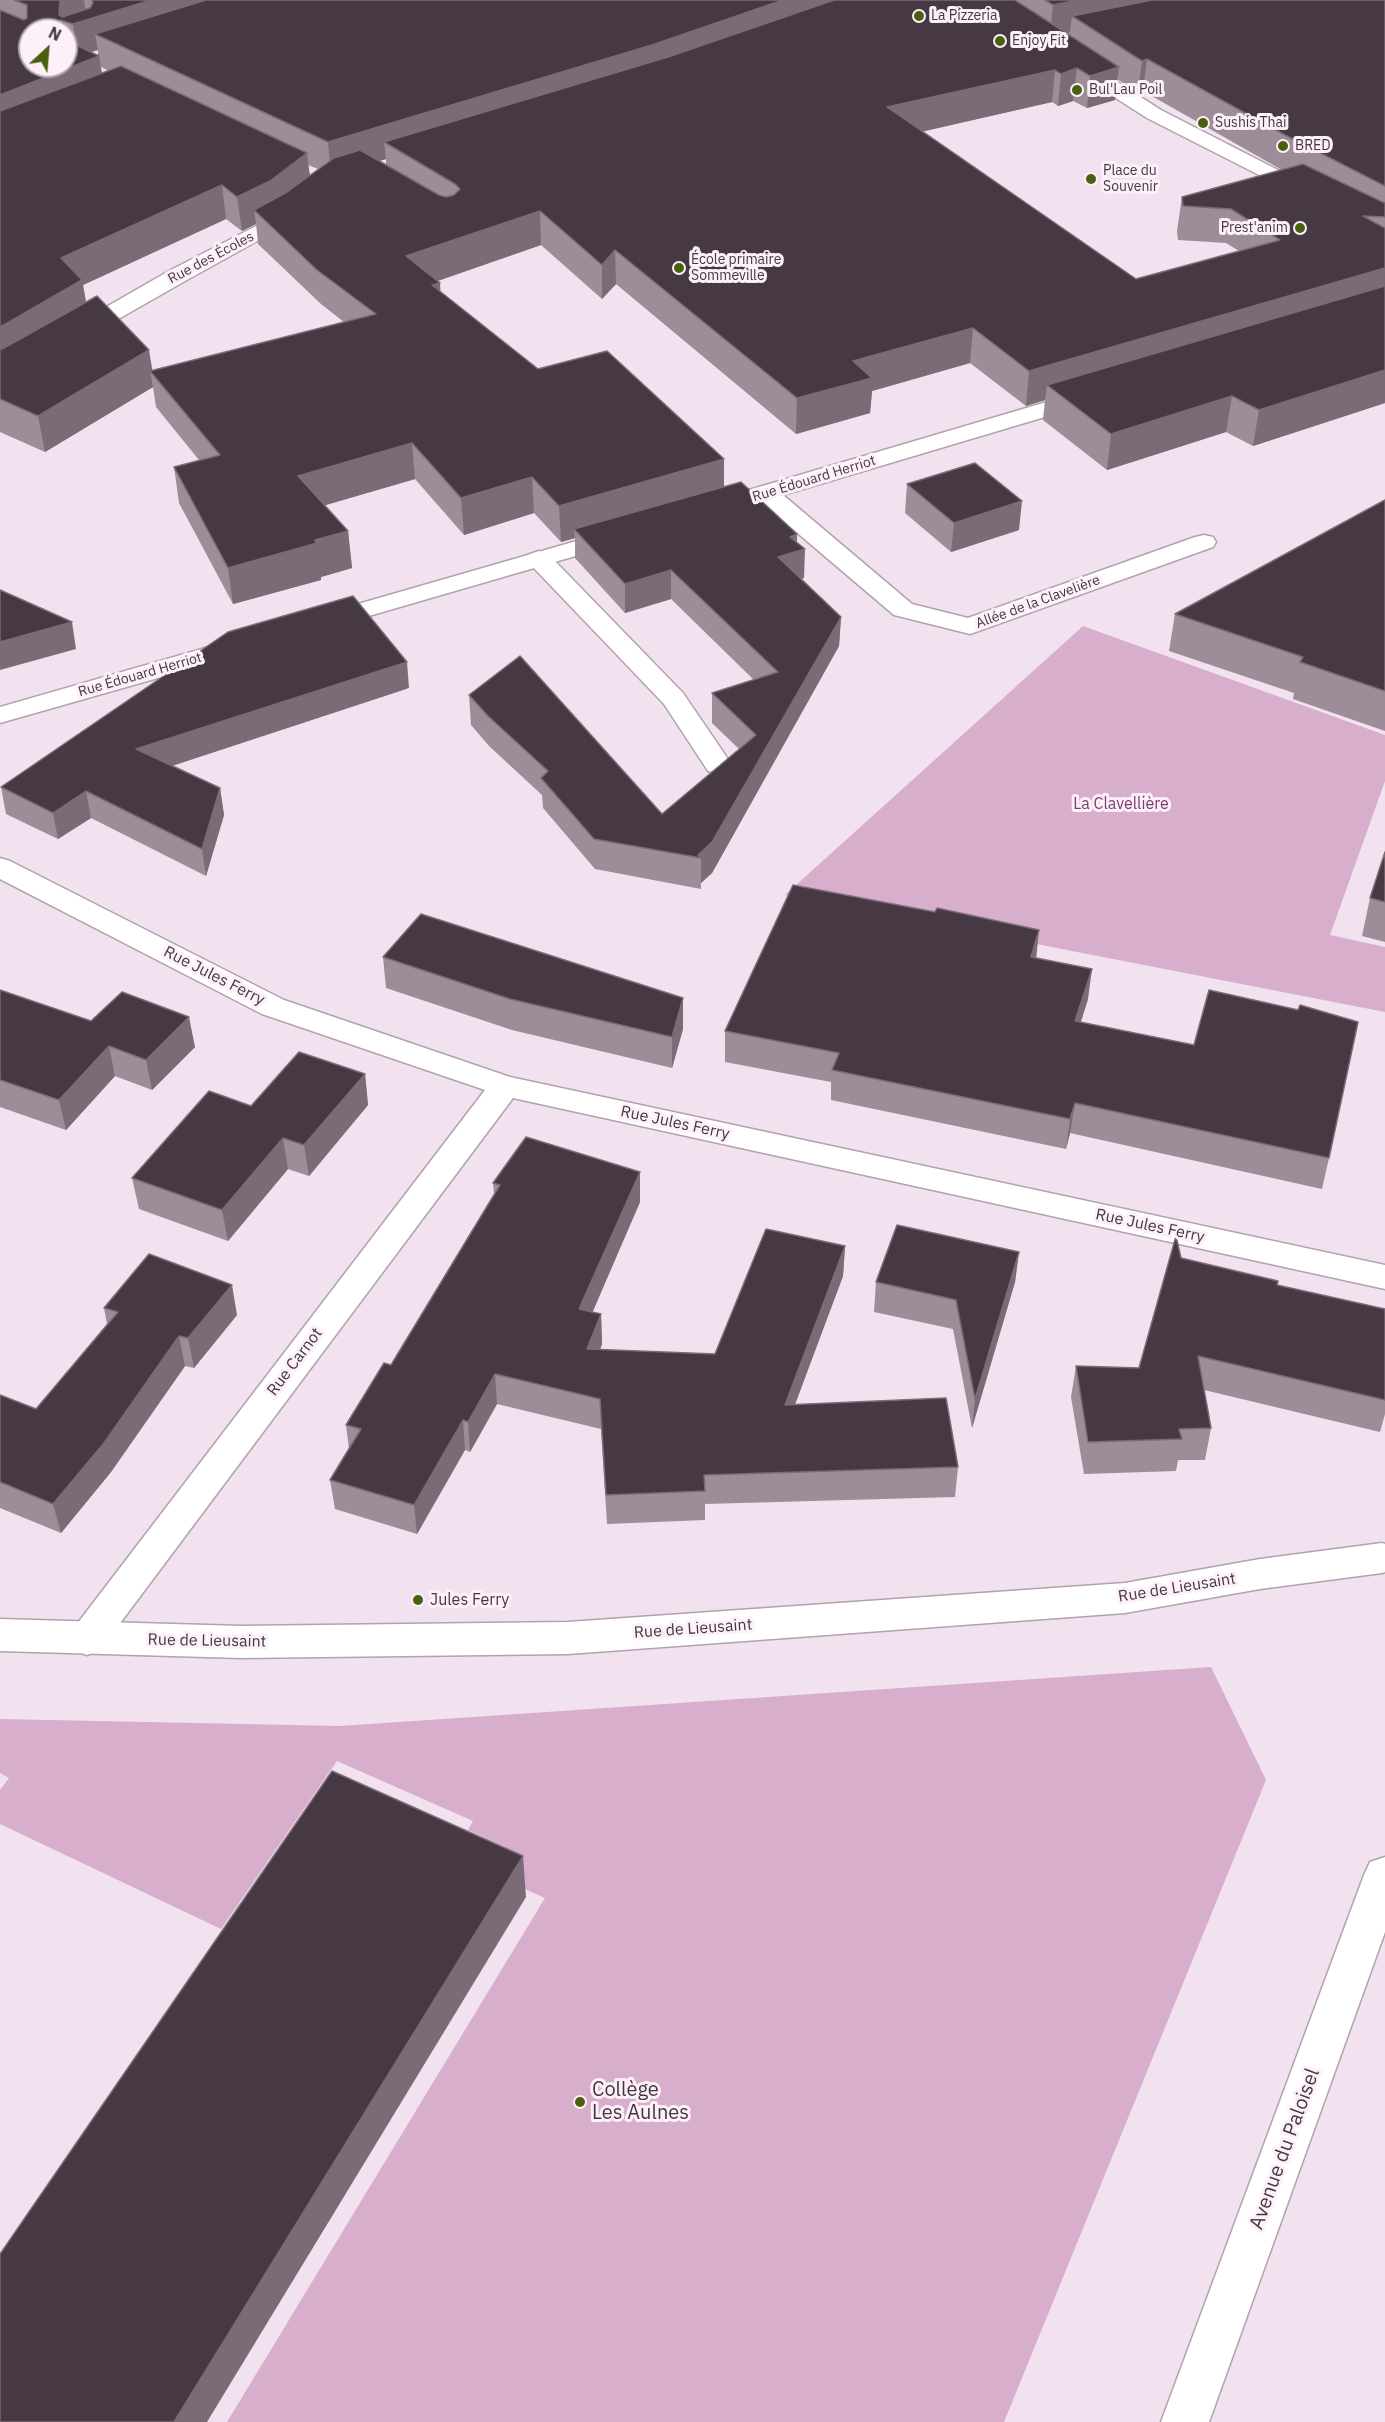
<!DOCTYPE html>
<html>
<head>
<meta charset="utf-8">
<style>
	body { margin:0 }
	#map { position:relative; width:1385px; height:2422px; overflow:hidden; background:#f2e1ee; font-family:"IBM Plex Sans",sans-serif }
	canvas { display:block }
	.north { position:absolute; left:18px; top:18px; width:60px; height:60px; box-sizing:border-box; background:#fef0fa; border:2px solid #b2a7af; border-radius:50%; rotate:26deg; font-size:16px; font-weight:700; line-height:24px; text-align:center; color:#403a3e }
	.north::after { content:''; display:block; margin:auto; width:21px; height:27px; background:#49610f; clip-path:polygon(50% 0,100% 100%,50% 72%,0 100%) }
</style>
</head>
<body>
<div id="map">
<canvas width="1385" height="2422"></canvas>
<div class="north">N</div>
</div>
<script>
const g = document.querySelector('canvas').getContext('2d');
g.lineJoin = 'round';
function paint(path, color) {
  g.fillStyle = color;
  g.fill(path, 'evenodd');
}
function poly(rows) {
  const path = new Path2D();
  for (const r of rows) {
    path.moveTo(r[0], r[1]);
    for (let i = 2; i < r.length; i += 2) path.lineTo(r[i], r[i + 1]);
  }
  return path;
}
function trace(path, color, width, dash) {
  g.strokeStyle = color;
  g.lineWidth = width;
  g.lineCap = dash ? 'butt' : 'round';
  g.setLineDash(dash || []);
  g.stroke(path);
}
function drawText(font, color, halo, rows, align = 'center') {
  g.font = font + ' "IBM Plex Sans",sans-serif';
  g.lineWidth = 6;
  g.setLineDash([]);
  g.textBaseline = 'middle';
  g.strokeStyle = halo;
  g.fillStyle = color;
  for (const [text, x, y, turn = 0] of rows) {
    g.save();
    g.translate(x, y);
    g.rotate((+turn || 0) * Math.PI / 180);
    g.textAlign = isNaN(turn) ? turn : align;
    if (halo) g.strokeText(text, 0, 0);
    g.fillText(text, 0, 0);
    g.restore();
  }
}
const green = poly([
	[1083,626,1385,735,1385,781,1330,935,1385,947,1385,1012,785,895],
	[1211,1667,1266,1780,1004,2422,227,2422,545,1898,489,1873,505,1847,468,1830,473,1821,337,1761,221,1929,0,1824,0,1790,9,1778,0,1773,0,1719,340,1726]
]);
const lane = poly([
	[539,551,548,554,683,693,732,765,728,771,718,773,708,771,664,704,530,564,526,559,530,554,539,551]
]);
const street = poly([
	[1079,60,1086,62,1161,110,1385,225,1385,239,1147,118,1072,70,1069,66,1072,62,1079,60],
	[297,205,304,207,307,211,304,215,185,281,8,382,0,384,0,368,169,271,297,205],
	[1087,390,1095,392,1099,397,1095,402,783,495,912,604,968,618,1195,537,1204,535,1213,537,1216,542,1213,547,970,634,894,615,761,502,714,515,705,513,702,508,705,503,1087,390],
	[618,529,627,531,630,536,627,541,331,627,322,630,313,627,309,622,313,617,618,529],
	[226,642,235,644,239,650,235,656,0,723,0,707,226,642],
	[0,858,10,861,284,1000,510,1077,1385,1265,1385,1289,513,1098,100,1650,87,1655,74,1650,68,1639,74,1628,485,1090,262,1014,0,879,0,858],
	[1385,1857,1385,1932,1209,2422,1161,2422,1364,1875,1370,1862,1385,1857]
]);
const secondary = poly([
	[1382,1543,1385,1544,1385,1572,1382,1573,1260,1589,1125,1613,568,1654,241,1658,0,1651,0,1619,241,1626,568,1622,1125,1583,1260,1559,1382,1543]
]);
const wall = poly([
	[0,0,1385,0,1385,403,1253,446,1226,432,1107,470,1043,420,1045,400,1026,406,970,363,872,391,870,413,796,434,616,284,602,299,541,245,438,281,440,292,538,369,724,486,797,543,804,578,801,579,841,617,839,646,712,873,701,883,701,889,595,869,543,808,542,795,489,746,471,725,469,695,662,814,739,749,712,723,712,693,754,680,671,599,625,613,575,558,575,538,561,542,534,513,464,535,415,479,325,505,348,531,352,568,321,577,321,580,233,604,179,503,174,467,199,460,156,407,153,387,45,452,0,432],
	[30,30,66,30,66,66],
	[98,50,98,55,91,52],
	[101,67,109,71,102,73],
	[1117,79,1138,93,1143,91,1282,170,1182,197,1177,231,1178,240,1226,243,1239,251,1136,279,923,131,1052,102,1058,106,1073,101,1087,108,1115,100],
	[386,159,386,165,379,161],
	[308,165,318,169,310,175],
	[226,219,242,231,256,224,258,244,321,304,344,322,152,371,86,302,83,285],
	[907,484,1019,530,951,552,905,513],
	[1385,500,1385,731,1293,699,1294,693,1169,651,1175,614],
	[409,688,172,766,220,788,224,815,206,876,91,818,58,839,6,814,1,787],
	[1385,852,1385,942,1362,936,1370,898],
	[383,957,683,1029,672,1068,512,1030,386,988],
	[1036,958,1088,999,1081,1022,1329,1158,1322,1189,1070,1133,1066,1149,831,1100,831,1082,725,1062,725,1031],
	[0,990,91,1021,195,1047,152,1090,115,1076,66,1130,0,1107],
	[365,1074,368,1105,309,1176,288,1169,228,1241,139,1209,132,1178,251,1106],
	[640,1172,640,1202,592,1312,601,1314,602,1344,600,1350,715,1354,845,1246,843,1276,795,1404,958,1467,955,1497,705,1504,705,1520,607,1524,601,1429,497,1404,470,1452,465,1450,417,1534,335,1509,330,1480,349,1449,346,1425,391,1365,494,1194,493,1183],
	[1019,1252,1015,1282,972,1428,953,1329,874,1312,876,1282],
	[1181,1258,1277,1285,1385,1309,1385,1414,1380,1432,1204,1390,1211,1428,1205,1460,1178,1460,1176,1471,1084,1474,1071,1397,1076,1366,1139,1368],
	[104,1308,237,1315,194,1368,185,1366,111,1472,61,1533,0,1508,0,1395,36,1409,107,1324]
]);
const shadedWall = poly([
	[60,0,84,0,87,20,151,0,255,0,95,34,98,50,78,56,73,24,60,20,61,30,58,30],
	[783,0,876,0,384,142,386,159,331,176,328,142],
	[1078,0,1223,0,1072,16,1070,32,1050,37,1053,5],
	[99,56,104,88,0,130,0,95],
	[1147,59,1143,91,1138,93,1142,61],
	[1119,67,1115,100,1087,108,1090,76],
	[1077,68,1073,101,1058,106,1061,74],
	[1055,70,1052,102,886,140,887,107],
	[307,153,311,186,254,210,256,224,242,231,237,197],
	[222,185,226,219,83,285,88,315,0,365,0,327,61,258],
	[540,211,541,245,408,291,406,256],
	[615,250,616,284,602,299,602,265],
	[1385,268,1385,301,1047,385,1045,400,1026,406,1029,371],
	[440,283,442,317,432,285],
	[973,328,970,363,872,391,870,413,796,434,797,398,853,361],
	[149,350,153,374,150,371,153,387,45,452,38,416],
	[1385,370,1385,403,1253,446,1259,410],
	[1232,396,1226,432,1107,470,1111,434],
	[412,443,415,479,302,512,298,476],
	[724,459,724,495,574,529,575,538,561,542,559,506],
	[532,477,534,513,464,535,461,498],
	[1022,501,1019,530,951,552,954,523],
	[348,531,352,568,321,577,321,580,233,604,228,568],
	[797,534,797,551,805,549,804,578,777,587,778,557,790,537],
	[671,570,671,599,625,613,625,584],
	[841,617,839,646,712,873,701,883,701,858,698,855],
	[72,622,76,649,0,670,0,642],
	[407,662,409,688,141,776,136,749],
	[220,788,224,815,206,876,202,849],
	[86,791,91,818,58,839,53,813],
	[1039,930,1036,960,1031,957],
	[1092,969,1088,999,1071,1051,1075,1021],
	[683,998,683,1029,672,1068,672,1037],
	[189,1017,195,1047,152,1090,146,1060],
	[109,1046,115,1076,66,1130,59,1100],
	[365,1074,368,1105,309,1176,304,1145],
	[1075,1103,1070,1133,1066,1149,1070,1119],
	[283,1138,288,1169,228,1241,222,1210],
	[640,1172,640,1202,581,1339,579,1309],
	[845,1246,843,1276,784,1434,785,1405],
	[1019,1252,1015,1282,972,1428,975,1399],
	[232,1285,237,1315,194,1368,188,1338],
	[601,1314,602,1344,588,1379,587,1349],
	[179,1336,185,1366,111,1472,61,1533,53,1504],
	[495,1374,497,1404,470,1452,468,1422],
	[463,1420,465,1450,417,1534,414,1505],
	[523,1856,526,1897,207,2422,174,2422]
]);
const building = poly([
	[14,0,61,0,60,0,59,15,62,17,90,8,93,3,92,0,151,0,73,24,60,20,58,30,30,30,30,66,66,66,66,40,99,56,0,95,0,10,24,20,27,18,27,5,14,0],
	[206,0,783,0,652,45,328,142,95,34,206,0],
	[834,0,1015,0,1119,67,1090,76,1077,68,1061,74,1055,70,887,107,1136,279,1280,240,1231,209,1183,206,1182,197,1303,164,1385,203,1385,217,1363,216,1385,228,1385,268,1029,371,973,328,853,361,872,378,797,398,615,250,602,265,540,211,406,256,440,283,432,285,538,369,607,351,724,459,559,506,532,477,461,498,412,443,298,476,348,531,315,540,317,543,228,568,174,467,220,455,150,371,376,314,317,270,254,210,287,192,334,158,360,150,439,195,446,197,454,195,460,189,455,184,384,142,668,57,834,0],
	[1045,0,1078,0,1053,5,1045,0],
	[1152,0,1385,0,1385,186,1285,135,1147,59,1142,61,1072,16,1152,0],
	[121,66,307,153,270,181,237,197,222,185,61,258,82,280,0,327,0,111,121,66],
	[1385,286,1385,370,1259,410,1232,396,1111,434,1047,385,1385,286],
	[97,296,149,350,38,416,0,399,0,349,2,349,97,296],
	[975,463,1022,501,954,523,907,484,975,463],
	[741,482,797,534,790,537,805,549,778,557,841,617,712,842,698,855,701,858,594,839,541,778,548,771,488,716,469,695,520,656,662,814,756,735,712,693,778,672,671,570,625,584,574,529,741,482],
	[1385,500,1385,691,1300,662,1303,657,1175,614,1385,500],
	[0,590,72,622,0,642,0,590],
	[353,596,407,662,136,749,220,788,202,849,86,791,53,813,1,787,228,632,353,596],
	[1385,852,1385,902,1370,898,1385,852],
	[793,885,935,912,937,908,1039,930,1031,957,1092,969,1075,1021,1194,1045,1209,990,1298,1010,1300,1005,1358,1022,1329,1158,1075,1103,1070,1119,832,1070,839,1053,725,1031,793,885],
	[421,914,683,998,672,1037,510,999,383,957,421,914],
	[0,990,91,1021,122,992,189,1017,146,1060,109,1046,59,1100,0,1080,0,990],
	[299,1052,365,1074,304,1145,283,1138,222,1210,132,1178,209,1091,251,1106,299,1052],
	[526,1137,640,1172,579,1309,601,1314,587,1349,715,1354,766,1229,845,1246,785,1405,946,1398,958,1467,704,1475,705,1491,606,1495,600,1399,495,1374,468,1422,463,1420,414,1505,330,1480,361,1429,346,1425,384,1363,391,1365,500,1185,493,1183,526,1137],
	[897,1225,1019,1252,975,1399,956,1300,876,1282,897,1225],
	[1176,1236,1181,1258,1278,1281,1277,1285,1385,1309,1385,1400,1198,1356,1211,1428,1179,1429,1182,1439,1088,1442,1076,1366,1139,1368,1176,1236],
	[149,1254,232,1285,188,1338,179,1336,104,1443,53,1504,0,1482,0,1395,36,1409,118,1312,104,1308,149,1254],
	[332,1771,523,1856,174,2422,0,2422,0,2254,332,1771]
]);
const markers = [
	[919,16,6,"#49610f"],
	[1000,41,6,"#49610f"],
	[1077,90,6,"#49610f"],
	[1203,123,6,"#49610f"],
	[1283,146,6,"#49610f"],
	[1091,179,6,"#49610f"],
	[1300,228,6,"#49610f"],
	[679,268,6,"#49610f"],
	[418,1600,6,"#49610f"],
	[580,2102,6,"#49610f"]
];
const farPoinames = [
	["La Pizzeria",931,16],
	["Enjoy Fit",1012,41],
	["Bul'Lau Poil",1089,90],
	["Sushis Thai",1215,123],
	["BRED",1295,146],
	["Place du",1103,171],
	["Souvenir",1103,187],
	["Prest'anim",1288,228,"right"],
	["École primaire",691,260],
	["Sommeville",691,276]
];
const farStreetnames = [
	["Rue des Écoles",211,258,-28],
	["Rue Édouard Herriot",814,479,-17],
	["Allée de la Clavelière",1038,602,-20],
	["Rue Édouard Herriot",140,675,-16]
];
const parkNames = [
	["La Clavellière",1121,804]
];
const streetNames = [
	["Rue Jules Ferry",214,976,27],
	["Rue Jules Ferry",675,1123,12],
	["Rue Jules Ferry",1150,1226,12],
	["Rue Carnot",295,1362,-53],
	["Rue de Lieusaint",1177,1588,-9],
	["Rue de Lieusaint",693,1629,-4],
	["Rue de Lieusaint",207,1641,1]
];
const poiNames = [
	["Jules Ferry",430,1600]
];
const nearPoinames = [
	["Collège",592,2090],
	["Les Aulnes",592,2113]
];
const nearStreetnames = [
	["Avenue du Paloisel",1285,2149,-70]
];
paint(green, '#d8aecd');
trace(lane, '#b2a2ae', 3);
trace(street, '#b2a2ae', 3);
trace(secondary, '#b2a2ae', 3);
paint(lane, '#fff');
paint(street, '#fff');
paint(secondary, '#fff');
paint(wall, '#9c8d98');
paint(shadedWall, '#7a6b76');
paint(building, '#463943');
trace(building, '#7a6b76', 1.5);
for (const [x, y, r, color] of markers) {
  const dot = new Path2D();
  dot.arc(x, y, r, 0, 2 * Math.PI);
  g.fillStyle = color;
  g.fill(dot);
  trace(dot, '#fef0fa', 2);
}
drawText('14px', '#403a3e', '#fef0fa', farPoinames, 'left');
drawText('14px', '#403a3e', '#fef0fa', farStreetnames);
drawText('16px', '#77416b', '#fef0fa', parkNames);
drawText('16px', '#403a3e', '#fef0fa', streetNames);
drawText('16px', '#403a3e', '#fef0fa', poiNames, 'left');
drawText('20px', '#403a3e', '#fef0fa', nearPoinames, 'left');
drawText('20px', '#403a3e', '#fef0fa', nearStreetnames);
</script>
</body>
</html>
